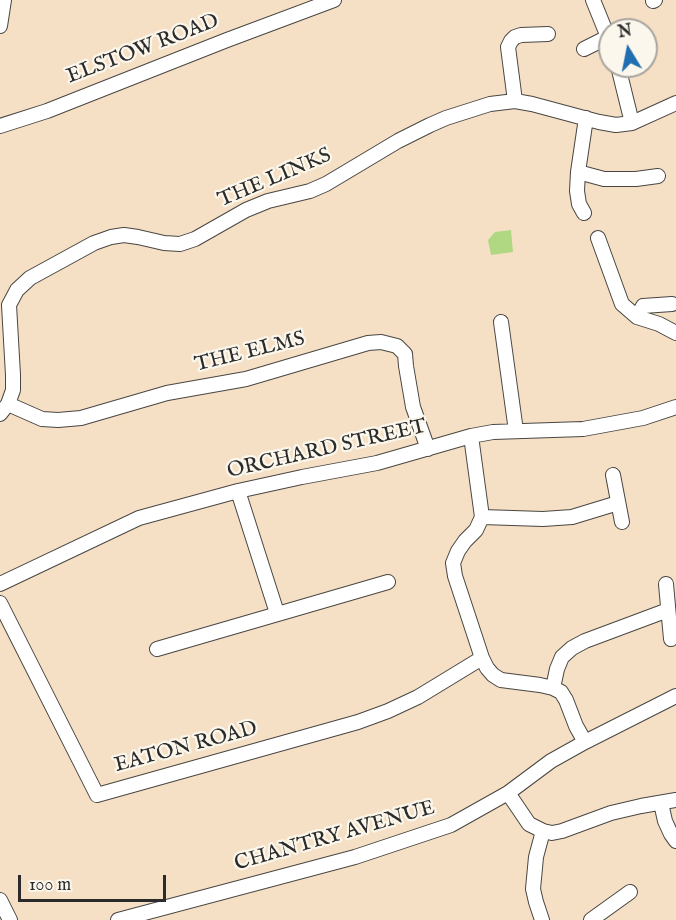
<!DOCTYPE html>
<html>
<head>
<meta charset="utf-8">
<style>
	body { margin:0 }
	#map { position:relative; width:676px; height:920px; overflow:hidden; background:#f5e0c5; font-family:"IM FELL English",serif }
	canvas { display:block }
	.north { position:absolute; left:598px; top:18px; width:60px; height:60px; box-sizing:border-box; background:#fbf7ec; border:2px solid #a8a59f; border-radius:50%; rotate:350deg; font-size:16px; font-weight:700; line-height:24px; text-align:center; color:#2b2b2b }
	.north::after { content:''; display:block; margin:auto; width:21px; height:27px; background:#1f6fb2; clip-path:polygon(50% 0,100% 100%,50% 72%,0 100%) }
	.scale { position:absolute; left:18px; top:875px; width:148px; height:27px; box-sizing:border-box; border:3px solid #2b2b2b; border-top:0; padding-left:8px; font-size:18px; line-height:21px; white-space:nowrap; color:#2b2b2b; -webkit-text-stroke:4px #fbf7ec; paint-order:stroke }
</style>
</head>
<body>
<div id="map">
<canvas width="676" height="920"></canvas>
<div class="north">N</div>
<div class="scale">100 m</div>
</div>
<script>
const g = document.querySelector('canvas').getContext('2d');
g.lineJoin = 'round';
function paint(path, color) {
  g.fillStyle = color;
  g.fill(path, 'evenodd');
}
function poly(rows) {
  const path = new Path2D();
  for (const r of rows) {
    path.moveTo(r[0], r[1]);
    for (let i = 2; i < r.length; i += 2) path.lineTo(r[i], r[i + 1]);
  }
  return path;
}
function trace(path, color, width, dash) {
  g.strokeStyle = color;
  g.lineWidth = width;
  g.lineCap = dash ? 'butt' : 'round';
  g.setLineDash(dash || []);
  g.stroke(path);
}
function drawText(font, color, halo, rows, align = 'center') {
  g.font = font + ' "IM FELL English",serif';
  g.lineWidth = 4.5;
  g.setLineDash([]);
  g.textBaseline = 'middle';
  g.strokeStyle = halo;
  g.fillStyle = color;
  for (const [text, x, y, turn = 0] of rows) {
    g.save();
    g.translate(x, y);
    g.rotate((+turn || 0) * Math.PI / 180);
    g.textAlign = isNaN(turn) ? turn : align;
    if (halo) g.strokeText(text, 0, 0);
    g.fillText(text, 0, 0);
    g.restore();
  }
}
const green = poly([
	[511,230,513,252,491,255,488,240,495,232]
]);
const minor = poly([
	[593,0,610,42],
	[653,1,655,0],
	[0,26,4,0],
	[584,49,608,37],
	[618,66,632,123],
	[515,101,508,47,511,41,515,37,521,35,548,34],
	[0,126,47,111,227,40,334,0],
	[578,172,604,179,636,179,658,176],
	[584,213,579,204,577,191,578,172,586,118],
	[598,238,622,304,637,317,659,324,676,333],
	[637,317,643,306,672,304],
	[501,322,516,431],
	[8,404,42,419,58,420,81,418,167,393,246,379,368,343,381,342,397,346,405,354,406,366,413,407,428,449],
	[0,414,8,404,13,390,13,375,9,305,17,290,30,278,94,243,111,237,124,235,138,237,164,243,180,244,195,239,246,210,268,201,310,191,326,184,398,141,430,125,446,118,490,104,515,101,532,104,599,122,616,125,632,123,676,103],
	[471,436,482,517,476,530,465,541,458,551,453,563,455,576,482,658,487,668,493,675,501,680,540,685,553,688,561,692,566,700,576,726,585,742],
	[613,475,622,522],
	[238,491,277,613],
	[482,517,543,519,572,517,618,503],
	[0,584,139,518,238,491,302,477,377,463,471,436,493,432,583,429,643,418,676,407],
	[666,584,671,639],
	[0,603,97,795,358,722,388,711,418,697,482,658],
	[157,649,388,582],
	[553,688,557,669,562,657,572,648,585,641,668,610],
	[508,793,529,824,543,831,552,833,562,831,611,813,641,806,676,800],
	[661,803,665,821,671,834,676,841],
	[0,900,10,920],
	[118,920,355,857,451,825,508,793,551,761,585,742,676,696],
	[542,920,536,902,533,889,536,857,543,831],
	[591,920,630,892]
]);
const streetNames = [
	["ELSTOW ROAD",143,50,-21],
	["THE LINKS",275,179,-23],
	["THE ELMS",250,353,-14],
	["ORCHARD STREET",327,450,-13],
	["EATON ROAD",186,748,-15],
	["CHANTRY AVENUE",335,837,-16]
];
paint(green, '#b0d882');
trace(minor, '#494642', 16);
trace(minor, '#fff', 14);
drawText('21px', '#2b2b2b', '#fbf7ec', streetNames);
</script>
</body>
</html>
